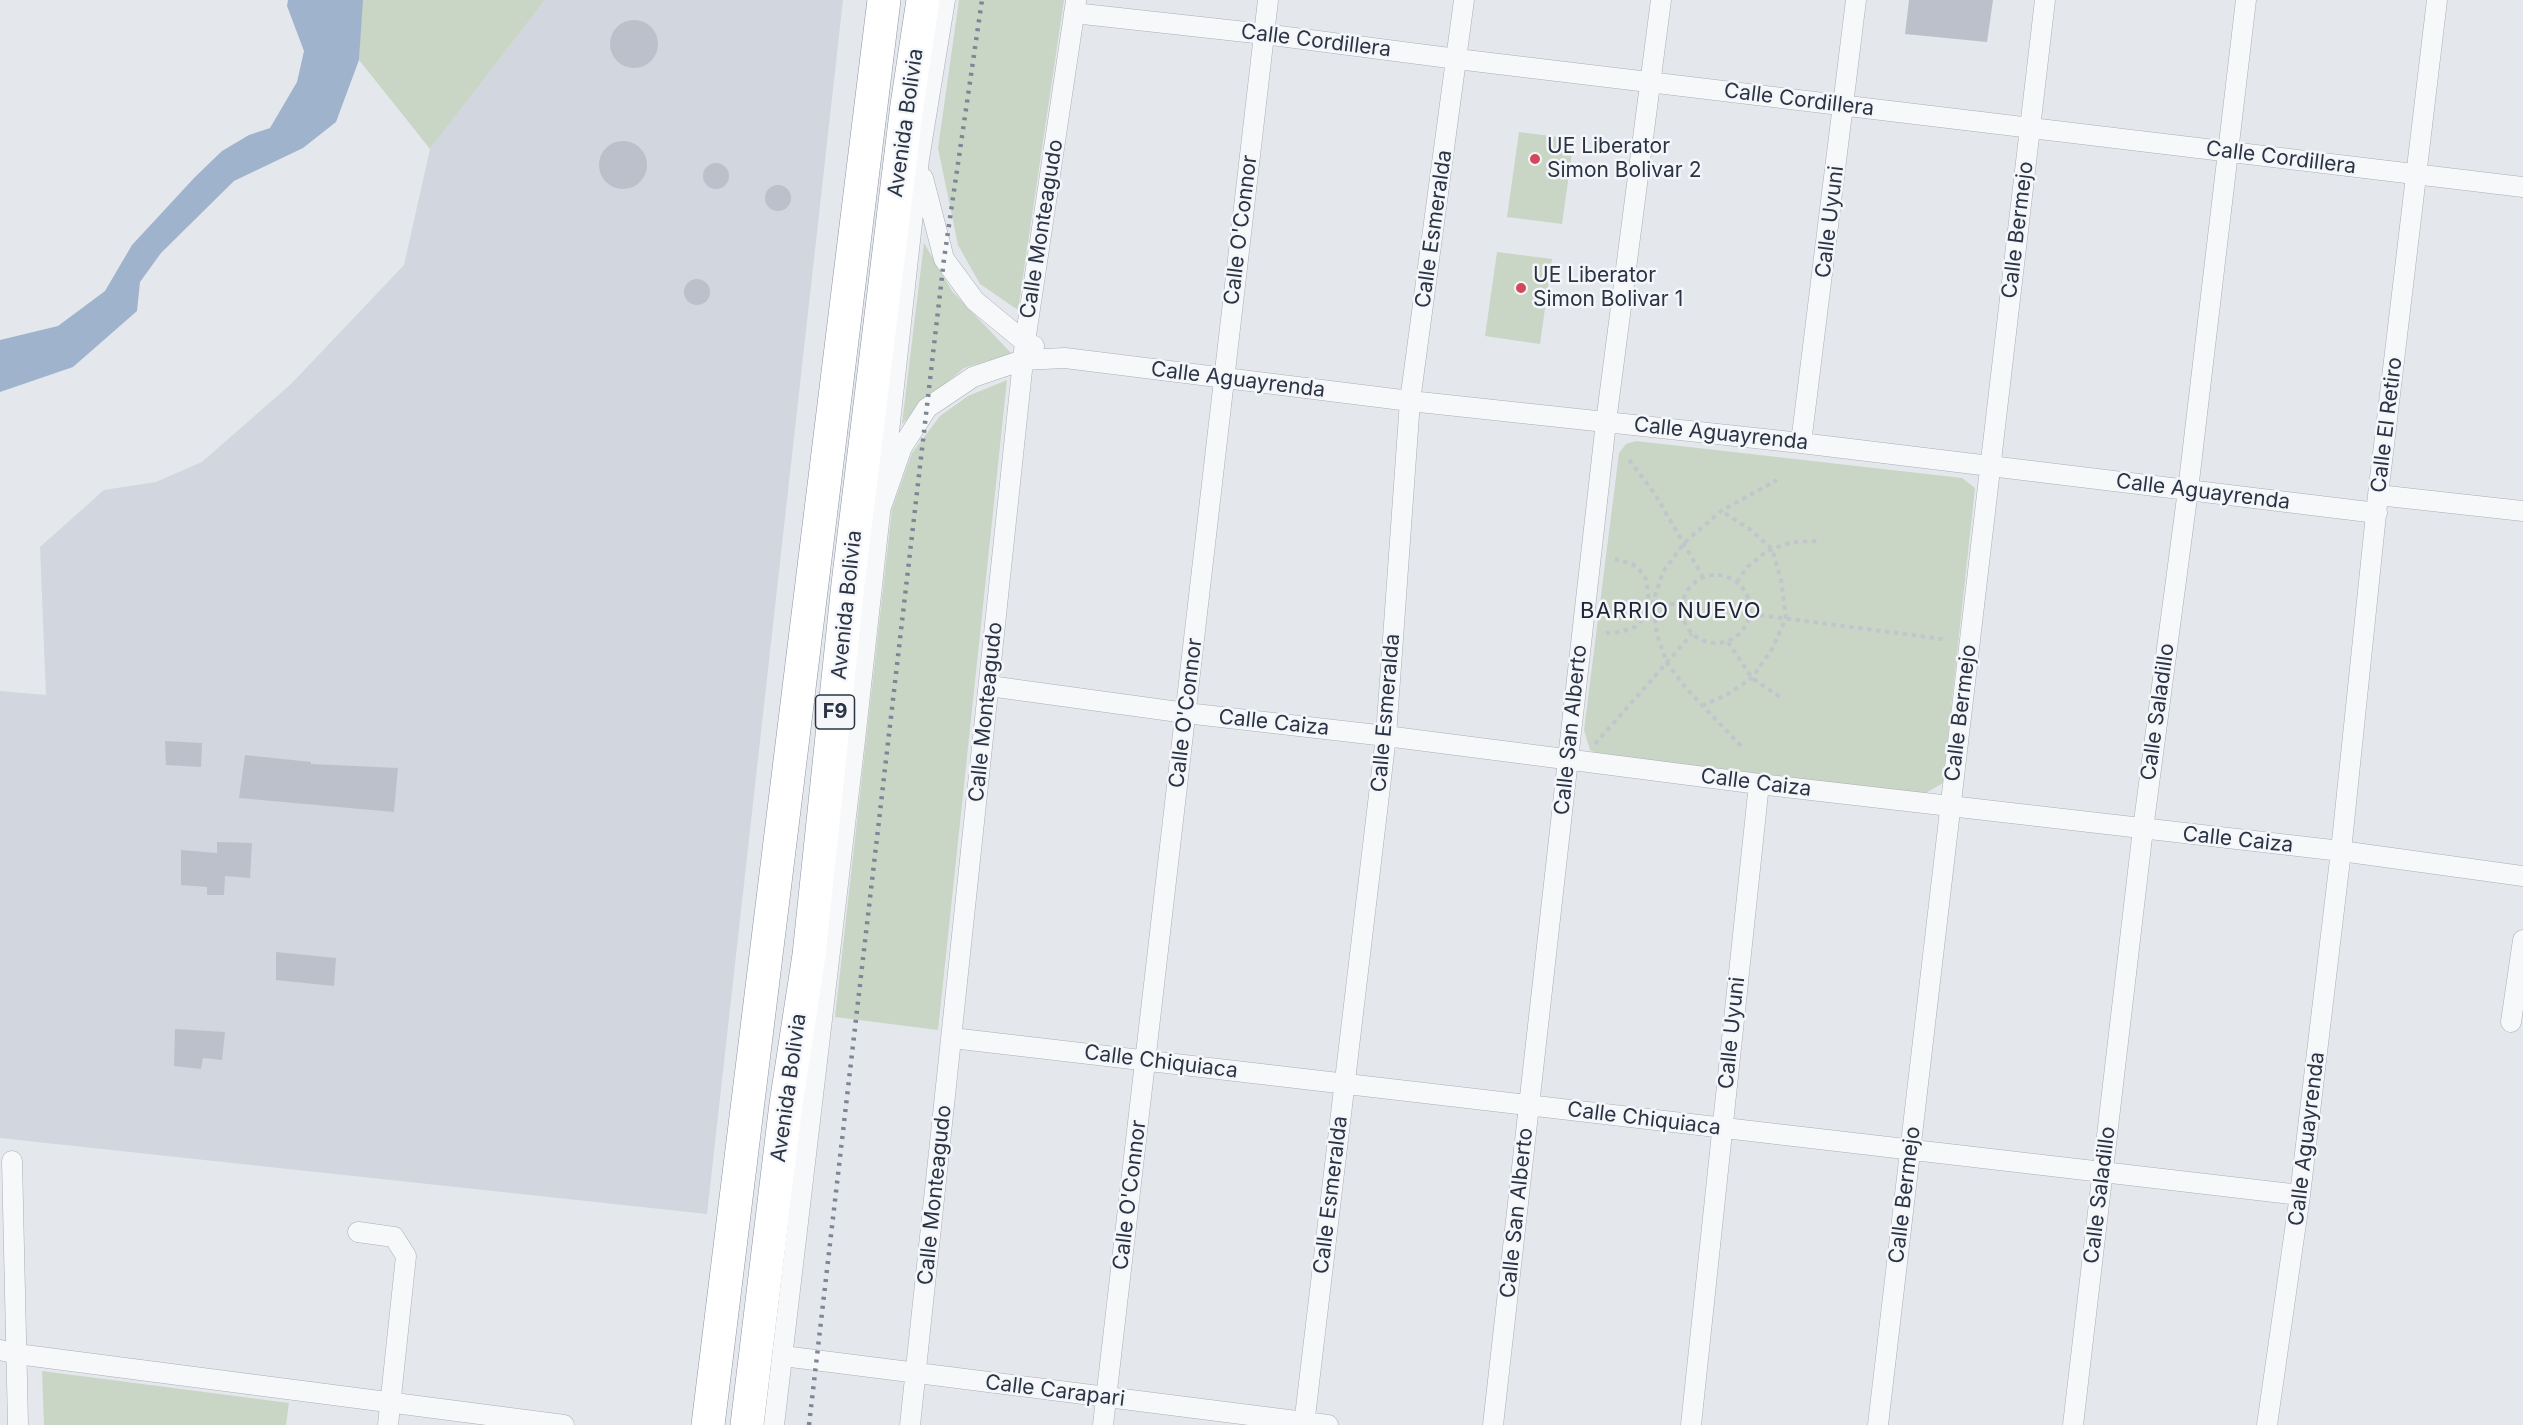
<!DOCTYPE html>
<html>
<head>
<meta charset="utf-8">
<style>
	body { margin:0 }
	canvas { display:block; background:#e4e7ec }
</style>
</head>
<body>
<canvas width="2523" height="1425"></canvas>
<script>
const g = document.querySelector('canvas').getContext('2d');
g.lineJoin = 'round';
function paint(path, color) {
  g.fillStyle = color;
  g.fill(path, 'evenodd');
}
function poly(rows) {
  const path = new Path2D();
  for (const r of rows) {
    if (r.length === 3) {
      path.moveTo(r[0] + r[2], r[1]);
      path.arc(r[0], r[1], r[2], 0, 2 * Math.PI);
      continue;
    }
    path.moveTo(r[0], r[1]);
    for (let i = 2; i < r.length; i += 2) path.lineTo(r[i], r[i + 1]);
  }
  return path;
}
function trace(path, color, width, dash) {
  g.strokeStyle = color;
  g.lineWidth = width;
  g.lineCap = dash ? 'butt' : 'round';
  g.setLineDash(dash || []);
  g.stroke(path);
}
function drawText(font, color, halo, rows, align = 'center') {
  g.font = font + ' Inter,sans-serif';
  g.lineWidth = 5;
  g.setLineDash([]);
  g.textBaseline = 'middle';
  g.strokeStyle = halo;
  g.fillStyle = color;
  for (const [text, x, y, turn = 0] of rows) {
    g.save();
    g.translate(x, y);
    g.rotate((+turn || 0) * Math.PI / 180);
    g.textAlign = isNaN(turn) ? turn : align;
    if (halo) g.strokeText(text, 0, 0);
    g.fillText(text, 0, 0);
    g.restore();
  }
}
const built = poly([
	[545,0,843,0,707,1214,0,1138,0,691,46,695,40,547,104,490,156,482,202,462,291,384,404,265,430,149]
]);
const green = poly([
	[362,0,545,0,430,149,359,60],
	[959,0,1064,0,1018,310,980,284,958,245,938,148],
	[1519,132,1574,139,1562,224,1507,217],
	[924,243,952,291,1012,354,964,368,940,388,902,424],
	[1497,252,1552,259,1540,344,1485,336],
	[1007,380,938,1030,835,1017,892,509,912,453,940,416,968,396],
	[1636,441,1962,478,1975,488,1943,783,1924,794,1603,757,1590,750,1584,730,1619,453,1626,444],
	[42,1371,289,1403,286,1425,44,1425]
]);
const water = poly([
	[288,0,363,0,359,60,336,122,303,148,234,181,161,253,140,282,137,311,73,367,0,392,0,340,58,326,105,291,132,245,195,177,222,151,249,135,270,128,297,82,304,51,287,6]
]);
const building = poly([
	[1909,0,1993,0,1987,42,1905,34],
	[634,44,24],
	[623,165,24],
	[716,176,13],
	[778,198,13],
	[697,292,13],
	[165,741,202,743,201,767,166,765],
	[245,755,311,762,311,764,398,768,394,812,239,798],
	[217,842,252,843,250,878,225,876,224,895,207,895,207,887,181,885,181,850,217,853],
	[276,952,336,958,334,986,276,980],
	[175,1029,225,1032,222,1060,203,1058,201,1069,174,1066]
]);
const path = poly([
	[1629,460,1655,494,1703,577],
	[1716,609,34],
	[1737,582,1747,567,1767,551,1792,542,1818,541],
	[1652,602,1681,605],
	[1751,614,1943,639],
	[1606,633,1621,632,1635,627,1644,617,1649,602,1646,579,1639,569,1632,564,1615,559],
	[1728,642,1752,678,1780,697],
	[1702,706,1728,694,1752,678,1772,649,1786,618,1781,580,1772,549,1751,530,1721,511],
	[1595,744,1692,634],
	[1741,746,1685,687,1667,663,1657,635,1653,602,1663,572,1684,543,1721,511,1777,480]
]);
const minor = poly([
	[1074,13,1264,34,1457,59,2523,187],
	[923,178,944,259,975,301,1025,342,1034,346],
	[1801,443,1856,0],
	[2378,495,2523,511],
	[880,510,902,447,927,408,973,377,1023,360,1065,358,1410,401,1801,443,2377,513],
	[989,686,1186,713,1386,736,1759,784,2341,851,2523,876],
	[2511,1022,2523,940],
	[952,1038,2300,1195],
	[12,1161,18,1425],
	[358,1232,394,1237,406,1256,388,1425],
	[0,1350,17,1354,564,1425],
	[783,1356,1328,1425],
	[774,1425,855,740,919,159,945,0],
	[910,1425,1025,342,1076,1],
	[1103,1425,1268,0],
	[1304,1425,1386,736,1410,401,1464,0],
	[1493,1425,1606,422,1661,0],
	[1691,1425,1759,784],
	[1878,1425,2045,0],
	[2073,1425,2143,829,2188,490,2246,0],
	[2267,1425,2300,1195,2341,851,2378,495,2437,0]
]);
const trunk = poly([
	[708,1425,884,0],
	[747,1425,786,1104,809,955,848,584,907,105,923,0]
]);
const rail = poly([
	[809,1425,944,259,982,0]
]);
const markers = [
	[1535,159,6,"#d1495b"],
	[1521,288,6,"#d1495b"]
];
const shields = [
	[835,712,39]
];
const shieldNames = [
	["F9",835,712]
];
const streetNames = [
	["Calle Cordillera",1316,41,7],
	["Calle Cordillera",1799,100,7],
	["Avenida Bolivia",906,123,-82],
	["Calle Cordillera",2281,158,7],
	["Calle Uyuni",1830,222,-83],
	["Calle Monteagudo",1042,229,-81],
	["Calle Esmeralda",1434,229,-82],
	["Calle O'Connor",1241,230,-83],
	["Calle Bermejo",2018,230,-83],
	["Calle Aguayrenda",1238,380,7],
	["Calle El Retiro",2387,425,-83],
	["Calle Aguayrenda",1721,434,6],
	["Calle Aguayrenda",2203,492,7],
	["Avenida Bolivia",847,605,-84],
	["Calle Monteagudo",986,712,-84],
	["Calle Saladillo",2158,712,-82],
	["Calle O'Connor",1186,713,-83],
	["Calle Esmeralda",1386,713,-85],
	["Calle Bermejo",1961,713,-83],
	["Calle Caiza",1274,723,6],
	["Calle San Alberto",1571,730,-84],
	["Calle Caiza",1756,783,7],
	["Calle Caiza",2238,840,6],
	["Calle Uyuni",1732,1033,-84],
	["Calle Chiquiaca",1161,1062,7],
	["Avenida Bolivia",789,1088,-82],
	["Calle Chiquiaca",1644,1119,7],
	["Calle Aguayrenda",2307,1139,-83],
	["Calle Monteagudo",935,1195,-84],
	["Calle O'Connor",1130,1195,-83],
	["Calle Esmeralda",1331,1195,-83],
	["Calle Bermejo",1905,1195,-83],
	["Calle Saladillo",2100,1195,-83],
	["Calle San Alberto",1517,1213,-84],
	["Calle Carapari",1055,1391,7]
];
const poiNames = [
	["UE Liberator",1547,147],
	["Simon Bolivar 2",1547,171],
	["UE Liberator",1533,276],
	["Simon Bolivar 1",1533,300]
];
const neighbourhoodNames = [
	["BARRIO NUEVO",1671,611]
];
paint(built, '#d2d6de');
paint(green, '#c9d6c5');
paint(water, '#9fb4cc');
paint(building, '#bbc0ca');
trace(minor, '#a9aeb7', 21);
trace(trunk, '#8b94a3', 34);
trace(path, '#c2c5cb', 4, [4.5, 4.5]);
trace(minor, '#f7f8fa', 20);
trace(trunk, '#fff', 33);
trace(rail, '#7d8696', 4.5, [3, 6]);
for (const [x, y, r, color] of markers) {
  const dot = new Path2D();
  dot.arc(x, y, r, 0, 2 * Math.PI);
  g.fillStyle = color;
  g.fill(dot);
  trace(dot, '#f4f6f9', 2);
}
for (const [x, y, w] of shields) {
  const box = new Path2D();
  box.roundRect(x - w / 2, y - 17, w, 34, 4.5);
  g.fillStyle = '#f4f6f9';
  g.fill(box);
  trace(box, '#2b3445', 1.5);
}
drawText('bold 20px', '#2b3445', null, shieldNames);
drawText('21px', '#2b3445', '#f4f6f9', streetNames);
drawText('21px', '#2b3445', '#f4f6f9', poiNames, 'left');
g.letterSpacing = '1.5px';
drawText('22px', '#1d2536', '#f4f6f9', neighbourhoodNames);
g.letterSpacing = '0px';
</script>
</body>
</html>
